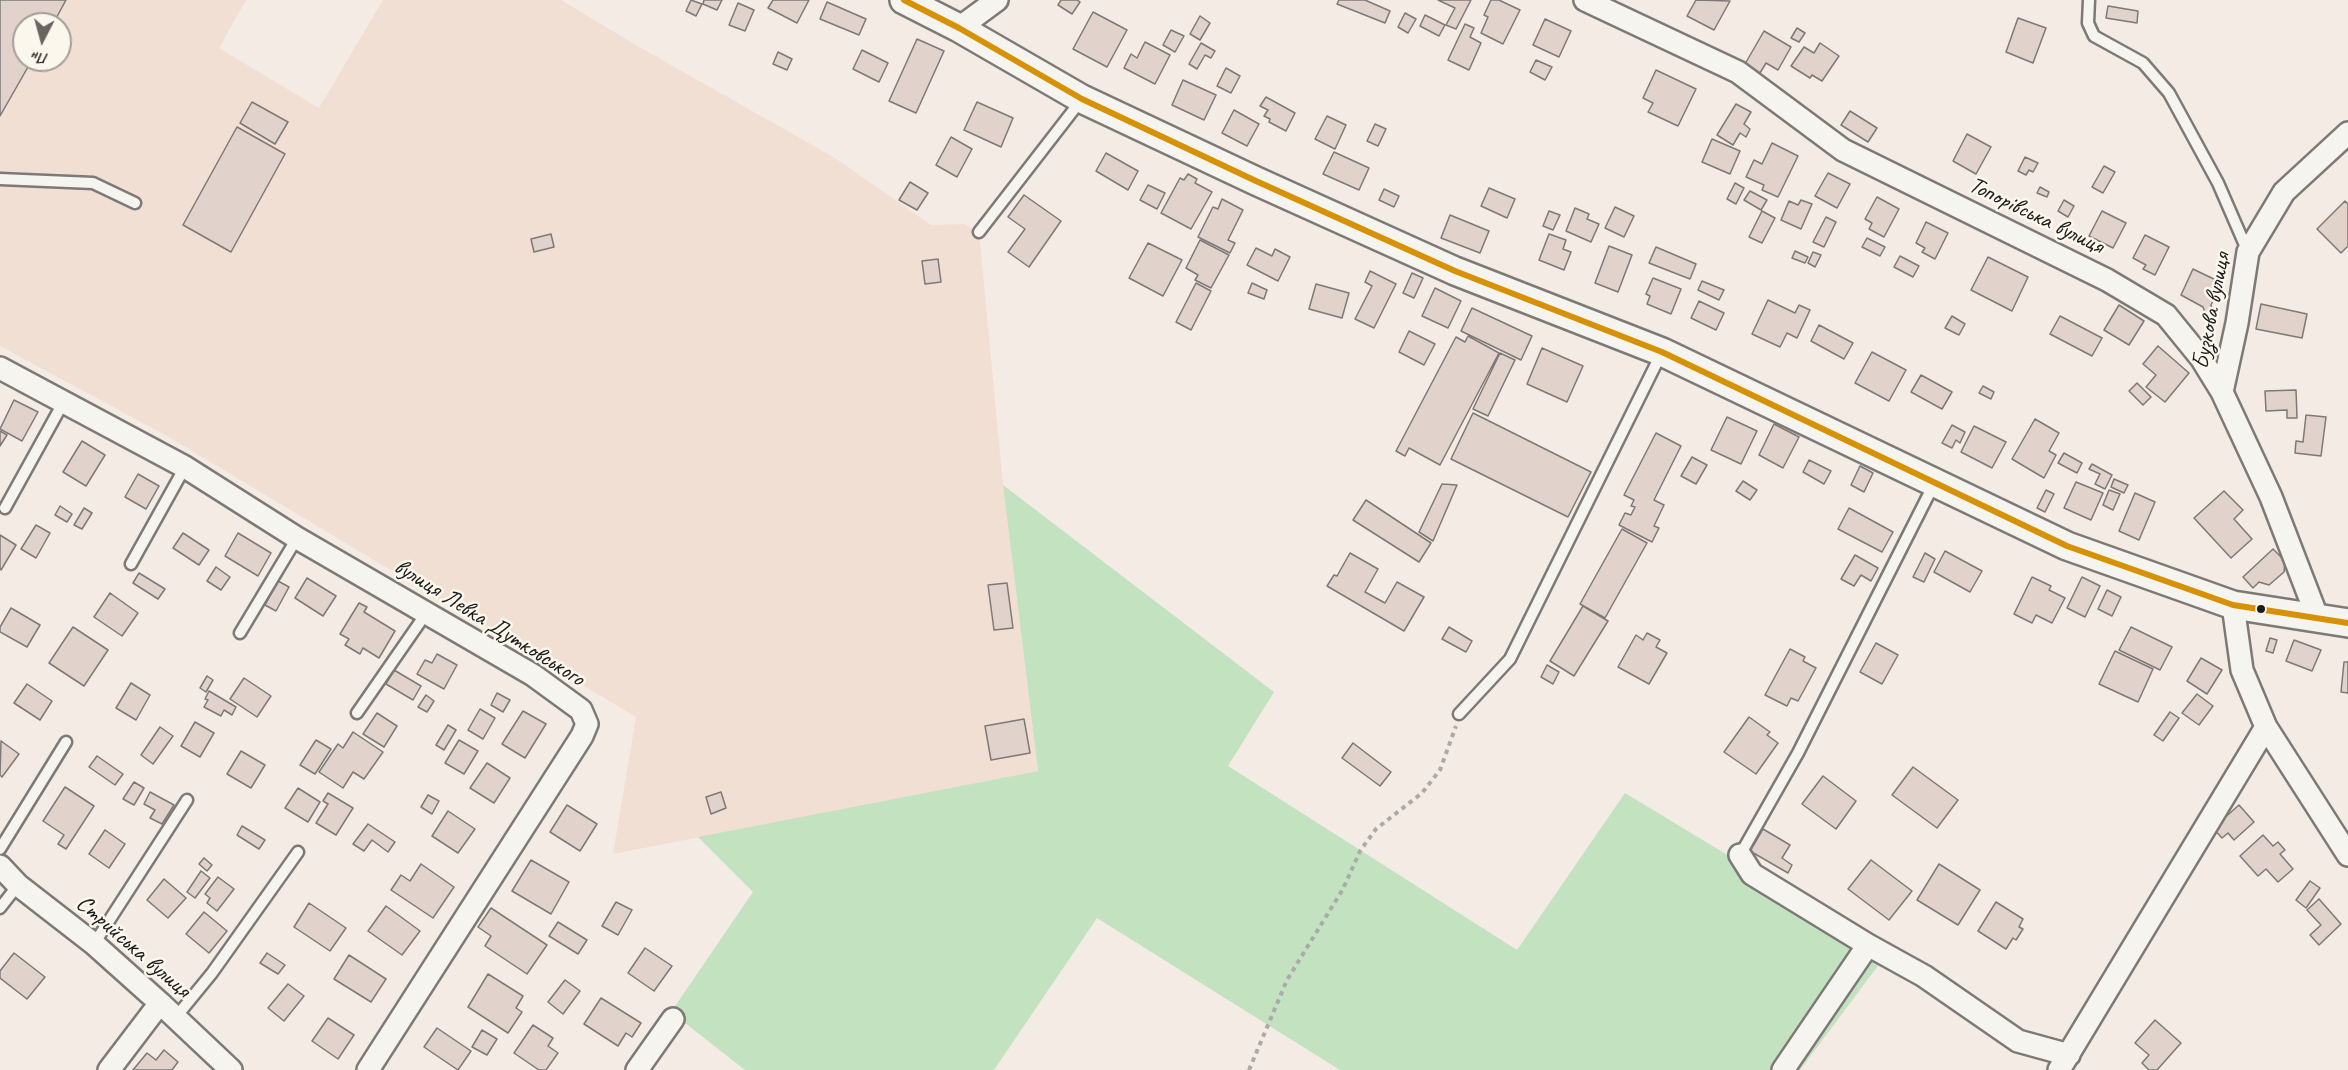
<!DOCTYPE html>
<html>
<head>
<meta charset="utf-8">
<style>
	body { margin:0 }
	#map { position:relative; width:2348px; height:1070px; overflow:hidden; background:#f3ebe4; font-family:Caveat,sans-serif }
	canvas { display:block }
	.north { position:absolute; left:12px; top:12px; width:60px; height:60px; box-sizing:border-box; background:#fbf7ec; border:2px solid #a29f99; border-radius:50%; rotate:186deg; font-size:16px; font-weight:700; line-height:24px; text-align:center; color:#1c1c1c }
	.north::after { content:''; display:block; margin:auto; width:21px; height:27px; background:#676462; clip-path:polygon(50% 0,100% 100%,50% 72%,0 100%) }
</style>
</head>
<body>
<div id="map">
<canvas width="2348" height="1070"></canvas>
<div class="north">Пн</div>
</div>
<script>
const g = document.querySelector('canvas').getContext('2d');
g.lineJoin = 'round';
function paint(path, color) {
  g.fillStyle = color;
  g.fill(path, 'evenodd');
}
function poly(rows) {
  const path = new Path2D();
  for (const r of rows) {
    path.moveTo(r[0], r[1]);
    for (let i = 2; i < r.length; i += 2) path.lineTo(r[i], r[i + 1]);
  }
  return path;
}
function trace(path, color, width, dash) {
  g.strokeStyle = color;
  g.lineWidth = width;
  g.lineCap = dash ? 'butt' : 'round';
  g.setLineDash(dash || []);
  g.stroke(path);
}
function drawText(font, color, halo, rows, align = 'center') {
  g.font = font + ' Caveat,sans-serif';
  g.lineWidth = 5;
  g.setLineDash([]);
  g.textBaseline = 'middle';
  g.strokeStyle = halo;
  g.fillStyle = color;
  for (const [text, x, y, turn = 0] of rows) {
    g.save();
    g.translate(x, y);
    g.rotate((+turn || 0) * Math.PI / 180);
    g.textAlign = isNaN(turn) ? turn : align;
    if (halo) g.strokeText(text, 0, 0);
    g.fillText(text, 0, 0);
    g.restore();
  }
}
const built = poly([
	[0,0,246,0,219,48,319,108,383,0,561,0,634,44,835,158,931,225,964,224,979,232,1003,485,1038,771,613,854,636,717,167,436,0,346],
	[24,24,60,24,60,60,24,60]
]);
const green = poly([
	[1003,485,1274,692,1228,766,1517,950,1625,793,1749,868,1880,963,1800,1070,1340,1070,1097,918,994,1070,745,1070,671,1012,753,892,698,837,1038,771]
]);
const building = poly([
	[0,0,66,0,53,24,24,24,24,60,32,60,0,116,0,0],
	[691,0,702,4,696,16,686,11,691,0],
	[704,0,722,0,717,10,703,4,704,0],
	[773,0,809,0,797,23,768,8,773,0],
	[1061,0,1077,0,1080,2,1072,14,1058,5,1061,0],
	[1339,0,1365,0,1390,11,1385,23,1337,4,1339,0],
	[1438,0,1471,0,1456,29,1446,25,1455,8,1438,0],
	[1491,0,1499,0,1520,10,1503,44,1481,33,1488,17,1484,15,1491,0],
	[1696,0,1730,1,1714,30,1687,16,1696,0],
	[827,2,866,19,859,35,820,19,827,2],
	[738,3,754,10,745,31,729,25,738,3],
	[2108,6,2138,11,2137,23,2106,18,2108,6],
	[1093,12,1127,30,1107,67,1073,49,1093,12],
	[1405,13,1416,19,1408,33,1398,27,1405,13],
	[1425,15,1445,25,1439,36,1420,26,1425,15],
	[1200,16,1210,23,1200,40,1190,34,1200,16],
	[2018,18,2046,28,2033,63,2006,52,2018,18],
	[1545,19,1571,31,1559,57,1533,45,1545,19],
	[1465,24,1474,28,1470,37,1481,43,1469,70,1448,60,1465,24],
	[1797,28,1805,33,1799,42,1791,38,1797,28],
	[1171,30,1184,36,1175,52,1163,45,1171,30],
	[1764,31,1791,47,1778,70,1766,63,1760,73,1745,64,1764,31],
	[917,39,944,51,916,113,889,101,917,39],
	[1145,42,1170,55,1155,84,1124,68,1131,54,1137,58,1145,42],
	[1201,43,1215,51,1211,58,1205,55,1197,69,1189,64,1201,43],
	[1820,43,1839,56,1822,81,1812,75,1810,78,1791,66,1804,47,1814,53,1820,43],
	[862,50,888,63,879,82,853,69,862,50],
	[778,52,792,59,787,70,773,64,778,52],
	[1536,60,1552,67,1545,80,1530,72,1536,60],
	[1226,68,1240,76,1231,93,1217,86,1226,68],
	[1656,70,1696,89,1678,126,1648,112,1653,103,1643,98,1656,70],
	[1183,80,1216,95,1204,120,1172,105,1183,80],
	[1266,97,1295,113,1286,131,1269,122,1270,119,1264,116,1268,110,1260,106,1266,97],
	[252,102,288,122,275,144,240,123,252,102],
	[977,102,1013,118,1001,147,964,130,977,102],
	[1736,104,1751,112,1744,124,1750,129,1746,137,1740,133,1733,145,1717,135,1736,104],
	[1234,110,1259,124,1247,146,1222,133,1234,110],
	[1850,111,1877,128,1868,142,1841,125,1850,111],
	[1327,116,1346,125,1335,149,1315,139,1327,116],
	[1375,124,1386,129,1378,146,1367,141,1375,124],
	[237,127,285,154,231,252,183,225,237,127],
	[1967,134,1991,147,1976,174,1953,161,1967,134],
	[951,137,972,149,957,177,936,165,951,137],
	[1712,139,1740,151,1730,174,1702,162,1712,139],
	[1772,143,1798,156,1778,197,1762,190,1764,185,1746,177,1754,160,1762,164,1772,143],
	[1334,152,1369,168,1359,190,1323,174,1334,152],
	[1106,153,1138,171,1128,190,1096,171,1106,153],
	[2025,157,2038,163,2033,172,2029,170,2026,175,2018,171,2025,157],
	[2104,166,2115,172,2103,193,2092,187,2104,166],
	[1828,173,1850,184,1837,208,1815,196,1828,173],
	[1188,174,1197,179,1195,183,1212,192,1191,229,1161,213,1180,178,1184,180,1188,174],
	[910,182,928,193,917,210,899,200,910,182],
	[1735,183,1744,188,1736,204,1727,199,1735,183],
	[1148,185,1165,193,1157,209,1140,200,1148,185],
	[2040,187,2049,192,2047,197,2037,193,2040,187],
	[1489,188,1515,199,1507,218,1481,206,1489,188],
	[1384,189,1399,196,1394,207,1379,200,1384,189],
	[1750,191,1767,200,1761,210,1744,200,1750,191],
	[1024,195,1061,221,1029,267,1008,252,1025,229,1008,217,1024,195],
	[1877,197,1899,209,1884,237,1869,229,1872,223,1865,219,1877,197],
	[1222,199,1243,210,1228,240,1235,243,1230,253,1198,237,1213,207,1218,209,1222,199],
	[1801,200,1812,204,1801,229,1781,220,1789,201,1798,205,1801,200],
	[2064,200,2074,206,2068,217,2058,211,2064,200],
	[2345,201,2348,204,2348,246,2341,253,2317,229,2345,201],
	[1615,207,1634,216,1624,237,1605,228,1615,207],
	[1575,208,1589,214,1587,219,1599,224,1591,242,1566,231,1575,208],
	[1549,211,1560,215,1553,230,1543,226,1549,211],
	[1762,211,1775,218,1762,243,1749,237,1762,211],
	[2102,211,2126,223,2113,248,2089,236,2102,211],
	[1450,215,1489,231,1480,253,1441,238,1450,215],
	[1826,217,1836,222,1824,247,1813,242,1826,217],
	[1926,222,1948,233,1935,259,1922,252,1925,248,1916,243,1926,222],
	[551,234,554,247,534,252,531,239,551,234],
	[1549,234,1566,240,1563,249,1571,252,1564,270,1539,260,1549,234],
	[2145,235,2169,247,2155,275,2143,269,2146,265,2133,258,2145,235],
	[1867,238,1885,247,1880,256,1862,247,1867,238],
	[1200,240,1229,255,1211,288,1195,280,1198,275,1186,268,1200,240],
	[1148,243,1182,260,1163,296,1129,278,1148,243],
	[1609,246,1632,255,1618,292,1595,283,1609,246],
	[1656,247,1696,264,1690,279,1649,263,1656,247],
	[1256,248,1272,256,1275,249,1290,257,1278,281,1247,265,1256,248],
	[1795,251,1808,257,1805,263,1792,258,1795,251],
	[1813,252,1821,255,1815,267,1808,263,1813,252],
	[1900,256,1919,266,1913,277,1894,267,1900,256],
	[1988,257,2028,277,2012,311,1971,290,1988,257],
	[938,259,941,282,925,284,922,261,938,259],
	[2193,269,2222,283,2211,305,2213,311,2205,313,2203,307,2181,295,2193,269],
	[1370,271,1396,284,1374,328,1355,319,1372,286,1365,282,1370,271],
	[1412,273,1423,278,1414,298,1403,293,1412,273],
	[1653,278,1681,289,1671,314,1647,304,1650,296,1646,294,1653,278],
	[1702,281,1724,290,1719,300,1698,290,1702,281],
	[1196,283,1211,291,1191,330,1176,322,1196,283],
	[1252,283,1267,290,1264,299,1248,293,1252,283],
	[1316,284,1349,293,1342,318,1309,309,1316,284],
	[1435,288,1461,301,1448,328,1422,316,1435,288],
	[1768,300,1795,313,1799,305,1810,310,1797,338,1787,333,1780,347,1752,334,1768,300],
	[1699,301,1724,313,1716,330,1691,318,1699,301],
	[2261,304,2307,314,2302,338,2256,329,2261,304],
	[2119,305,2144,321,2129,345,2104,330,2119,305],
	[1472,308,1532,336,1521,360,1461,331,1472,308],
	[1952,316,1965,324,1959,335,1945,328,1952,316],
	[2060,316,2102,338,2092,356,2050,334,2060,316],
	[1819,325,1853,343,1844,359,1811,341,1819,325],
	[1409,331,1435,344,1424,365,1399,352,1409,331],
	[1468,336,1499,353,1440,465,1409,448,1405,456,1396,451,1456,337,1465,342,1468,336],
	[2158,346,2189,373,2165,402,2146,387,2156,375,2143,364,2158,346],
	[1542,348,1583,366,1567,402,1527,384,1542,348],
	[1872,352,1906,370,1889,401,1855,383,1872,352],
	[1500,353,1515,360,1488,416,1473,409,1500,353],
	[1921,375,1952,392,1942,409,1911,392,1921,375],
	[2137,383,2151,397,2143,405,2129,391,2137,383],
	[1983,386,1994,392,1991,399,1979,393,1983,386],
	[2296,390,2297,418,2287,418,2287,410,2266,411,2265,391,2296,390],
	[14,400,38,412,22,441,0,429,14,400],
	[1473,413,1591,472,1568,517,1451,459,1473,413],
	[2306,415,2326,417,2321,456,2295,453,2296,441,2303,442,2306,415],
	[1727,417,1757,431,1741,464,1711,450,1727,417],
	[2035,419,2059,433,2049,451,2056,455,2044,478,2012,459,2035,419],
	[1774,424,1799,437,1783,468,1759,455,1774,424],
	[1952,425,1965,432,1960,443,1956,440,1952,448,1942,443,1952,425],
	[1974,426,2006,442,1992,468,1961,452,1974,426],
	[0,431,7,435,0,446,0,431],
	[1656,433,1681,446,1654,500,1664,505,1654,526,1659,528,1652,542,1619,525,1625,513,1631,515,1635,507,1631,506,1634,500,1624,495,1656,433],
	[82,441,105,455,86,486,63,472,82,441],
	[2064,453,2082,463,2077,473,2058,463,2064,453],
	[1692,457,1707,465,1696,484,1681,476,1692,457],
	[1809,460,1831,471,1824,484,1803,472,1809,460],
	[2092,464,2112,475,2105,489,2095,484,2100,474,2089,469,2092,464],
	[1860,466,1873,473,1864,492,1851,485,1860,466],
	[138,474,159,486,146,509,125,497,138,474],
	[2114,479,2128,485,2124,493,2111,487,2114,479],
	[1743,481,1757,490,1750,500,1736,491,1743,481],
	[2076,482,2103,493,2091,520,2064,508,2076,482],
	[1442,484,1457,485,1433,541,1419,532,1442,484],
	[2046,490,2054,494,2045,512,2037,508,2046,490],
	[2109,490,2120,494,2113,510,2103,505,2109,490],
	[2224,491,2243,510,2234,519,2252,539,2231,558,2194,518,2224,491],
	[2135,493,2155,502,2139,540,2119,531,2135,493],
	[1366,500,1431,543,1419,562,1353,520,1366,500],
	[60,506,72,514,67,522,55,515,60,506],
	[84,508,92,513,82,529,74,525,84,508],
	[1849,508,1893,532,1882,552,1838,529,1849,508],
	[36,525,50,533,36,558,21,549,36,525],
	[1622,529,1647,543,1605,618,1580,604,1622,529],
	[183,533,209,550,199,565,173,548,183,533],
	[238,533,271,553,258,576,225,556,238,533],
	[0,535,16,545,1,570,0,569,0,535],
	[2273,549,2285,561,2284,572,2269,585,2259,582,2253,588,2243,577,2273,549],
	[1945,551,1982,571,1970,592,1934,572,1945,551],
	[1350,553,1378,569,1365,592,1385,603,1397,582,1424,597,1404,631,1327,586,1334,575,1337,576,1350,553],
	[1925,553,1935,559,1924,582,1913,577,1925,553],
	[1855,555,1878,568,1871,581,1861,575,1854,586,1841,579,1855,555],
	[216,567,230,577,221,590,207,581,216,567],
	[139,573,165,589,158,599,133,583,139,573],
	[2032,577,2051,586,2049,590,2065,598,2052,623,2036,615,2032,623,2014,614,2032,577],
	[2082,577,2100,586,2085,617,2067,608,2082,577],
	[307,578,336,596,323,616,295,598,307,578],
	[278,581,289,587,276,611,265,605,278,581],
	[1007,583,1013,628,994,630,988,585,1007,583],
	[2107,590,2121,597,2112,616,2098,609,2107,590],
	[110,593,138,613,122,636,94,617,110,593],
	[359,603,367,607,364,612,395,631,379,658,363,648,360,654,345,645,349,639,340,634,359,603],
	[1583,606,1608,621,1574,676,1550,661,1583,606],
	[11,608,40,625,27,647,0,632,0,627,11,608],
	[73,627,108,650,84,686,49,663,73,627],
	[1449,627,1472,641,1466,652,1442,639,1449,627],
	[2131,627,2172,647,2160,670,2119,650,2131,627],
	[1647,633,1660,640,1656,647,1667,653,1649,684,1618,667,1636,635,1643,640,1647,633],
	[2270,638,2277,640,2273,653,2266,651,2270,638],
	[2294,640,2321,650,2312,671,2286,661,2294,640],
	[1876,643,1898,655,1882,684,1860,672,1876,643],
	[1790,649,1805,657,1803,661,1816,668,1798,701,1791,698,1787,706,1765,695,1790,649],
	[2115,651,2153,669,2138,702,2099,684,2115,651],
	[437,654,457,665,444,689,417,674,425,660,432,663,437,654],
	[2201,658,2222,670,2207,694,2187,681,2201,658],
	[2344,662,2348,662,2348,693,2341,692,2344,662],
	[1547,665,1559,672,1553,684,1541,677,1547,665],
	[394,670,421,686,413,700,386,684,394,670],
	[207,676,213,680,206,692,200,688,207,676],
	[244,678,271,696,257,717,230,699,244,678],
	[131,683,150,695,136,720,116,708,131,683],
	[27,684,52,701,40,720,14,703,27,684],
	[209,691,236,707,232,715,224,710,221,716,204,707,208,700,205,699,209,691],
	[497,693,510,700,503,712,491,705,497,693],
	[2197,694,2213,706,2199,725,2182,713,2197,694],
	[426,695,434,701,427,712,418,707,426,695],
	[480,709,495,718,483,739,468,730,480,709],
	[523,711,546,724,525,758,502,744,523,711],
	[2170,712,2179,718,2163,741,2154,735,2170,712],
	[377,713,397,726,384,747,363,734,377,713],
	[1749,717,1770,732,1767,735,1778,743,1756,774,1724,752,1749,717],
	[1024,719,1030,753,991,760,985,726,1024,719],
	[195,722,214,733,200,757,181,746,195,722],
	[448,725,456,730,444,750,436,745,448,725],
	[160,727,173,736,153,764,141,755,160,727],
	[353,732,383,752,364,779,353,772,343,788,319,772,338,744,343,748,353,732],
	[316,740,331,749,315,774,300,765,316,740],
	[459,740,478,751,464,774,445,763,459,740],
	[1,741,19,754,2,777,0,775,1,741],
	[1353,743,1391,772,1380,786,1342,758,1353,743],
	[241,751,265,765,251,788,227,774,241,751],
	[97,756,123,774,115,785,89,767,97,756],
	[487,763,510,778,494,803,470,788,487,763],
	[1913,767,1958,800,1937,828,1892,795,1913,767],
	[1823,776,1856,801,1836,829,1802,804,1823,776],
	[134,782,144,788,134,805,123,799,134,782],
	[65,787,94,806,66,849,58,844,64,835,43,821,65,787],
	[298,788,320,802,308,822,285,808,298,788],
	[150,792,174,805,162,824,150,818,155,810,144,804,150,792],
	[721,792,726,808,711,814,706,797,721,792],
	[328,793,353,808,336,835,316,823,328,804,323,801,328,793],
	[428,795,439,801,432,814,421,807,428,795],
	[567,805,597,824,580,851,550,832,567,805],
	[2239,805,2254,822,2234,840,2228,833,2222,838,2213,828,2239,805],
	[448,811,475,829,458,853,432,836,448,811],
	[368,824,395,842,388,852,372,840,364,851,353,844,368,824],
	[242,826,265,840,259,849,237,835,242,826],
	[1763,829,1790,845,1782,858,1792,865,1788,873,1750,851,1763,829],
	[105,830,125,844,109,868,89,854,105,830],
	[2263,835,2273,846,2278,842,2285,850,2280,854,2293,869,2278,882,2266,869,2258,876,2240,856,2263,835],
	[204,858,212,865,207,871,199,864,204,858],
	[531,860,569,882,551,914,512,891,531,860],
	[1871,860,1912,891,1889,920,1848,889,1871,860],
	[421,864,454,887,433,918,391,890,401,875,410,881,421,864],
	[1939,864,1980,890,1958,925,1917,900,1939,864],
	[201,871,210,878,195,898,187,892,201,871],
	[218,877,234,889,217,911,207,903,210,898,205,894,218,877],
	[164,879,186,898,168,918,147,900,164,879],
	[2310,881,2320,888,2306,908,2296,900,2310,881],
	[2319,899,2341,924,2319,945,2310,935,2321,925,2307,910,2319,899],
	[616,902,632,910,618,935,602,926,616,902],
	[1996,902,2023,919,2019,927,2023,929,2016,940,2013,938,2006,949,1978,931,1996,902],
	[309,903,346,928,330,951,294,927,309,903],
	[386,906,420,931,402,955,368,931,386,906],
	[491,908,547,945,527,974,485,946,491,936,478,927,491,908],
	[204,912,227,931,209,953,186,934,204,912],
	[558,922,587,940,578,954,549,936,558,922],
	[645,948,672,966,654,991,628,973,645,948],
	[14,953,45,977,27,999,0,978,0,971,14,953],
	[267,953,285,965,278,974,260,963,267,953],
	[349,955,386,979,371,1002,334,979,349,955],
	[488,974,523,996,516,1008,522,1012,508,1033,468,1007,488,974],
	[565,980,580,991,563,1014,548,1002,565,980],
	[288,984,304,996,284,1021,268,1008,288,984],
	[601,998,641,1023,632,1037,626,1033,618,1046,584,1024,601,998],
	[328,1018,354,1035,338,1059,312,1041,328,1018],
	[2155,1020,2181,1043,2157,1070,2149,1070,2142,1063,2149,1055,2135,1043,2155,1020],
	[533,1025,553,1038,548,1046,558,1053,546,1070,539,1070,514,1053,533,1025],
	[437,1028,471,1051,458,1070,424,1047,437,1028],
	[482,1030,497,1039,487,1055,472,1047,482,1030],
	[164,1050,178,1062,172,1070,133,1070,147,1053,156,1060,164,1050]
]);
const path = poly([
	[1249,1070,1287,980,1343,889,1360,851,1376,829,1422,793,1440,770,1456,726]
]);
const service = poly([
	[2089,0,2088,23,2094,36,2143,63,2169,93,2218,183,2248,252],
	[0,179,93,183,135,203],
	[979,232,1082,99],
	[5,508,63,403],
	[131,564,185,467],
	[240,633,297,538],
	[357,713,427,612],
	[1459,714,1510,659,1662,352],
	[0,849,66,742],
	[1740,855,1798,753,1934,484],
	[0,908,18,885],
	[94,944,187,800],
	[176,1017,212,973,298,852]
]);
const minor = poly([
	[1585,0,1738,72,1843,150,2107,280,2166,315,2201,358,2222,392,2271,497,2318,619],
	[959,28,997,0],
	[0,368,185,467,297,538,533,675,581,710,587,724,582,736,368,1070],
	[2222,392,2237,323,2248,252,2284,192,2348,133],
	[2233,605,2242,670,2266,727,2348,855],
	[1740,855,1752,874,1868,945,1924,976,2018,1041,2069,1055],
	[0,866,18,885,94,944,160,1003,231,1070],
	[109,1070,160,1003],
	[637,1070,673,1019],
	[1783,1070,1868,945],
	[2059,1070,2266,727]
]);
const tertiary = poly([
	[904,0,959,28,1082,99,1256,181,1455,271,1662,352,2067,546,2233,605,2348,623]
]);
const bus1 = poly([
	[904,0,959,28,1082,99,1256,181,1455,271,1662,352,2067,546,2233,605,2348,623]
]);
const markers = [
	[2261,609,5,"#1c1c1c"]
];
const streetNames = [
	["Топорівська вулиця",2036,216,26],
	["Бузкова вулиця",2212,311,-79],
	["вулиця Левка Дутковського",489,623,32],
	["Стрийська вулиця",133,947,41]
];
paint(built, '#f1dfd4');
paint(green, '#c3e2c0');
paint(building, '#e1d3cc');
trace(building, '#7d7976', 1.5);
trace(service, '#7d7976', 15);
trace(minor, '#7d7976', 26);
trace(tertiary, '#7d7976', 32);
trace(path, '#acaaa7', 4, [4.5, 4.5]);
trace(service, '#f6f4ef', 10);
trace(minor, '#f6f4ef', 21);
trace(tertiary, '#f6f4ef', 27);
trace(bus1, '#d69104', 6);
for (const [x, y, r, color] of markers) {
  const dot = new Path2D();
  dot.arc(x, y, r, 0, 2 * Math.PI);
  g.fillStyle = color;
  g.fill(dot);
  trace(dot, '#fbf7ec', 2);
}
drawText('24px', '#1c1c1c', '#fbf7ec', streetNames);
</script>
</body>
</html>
